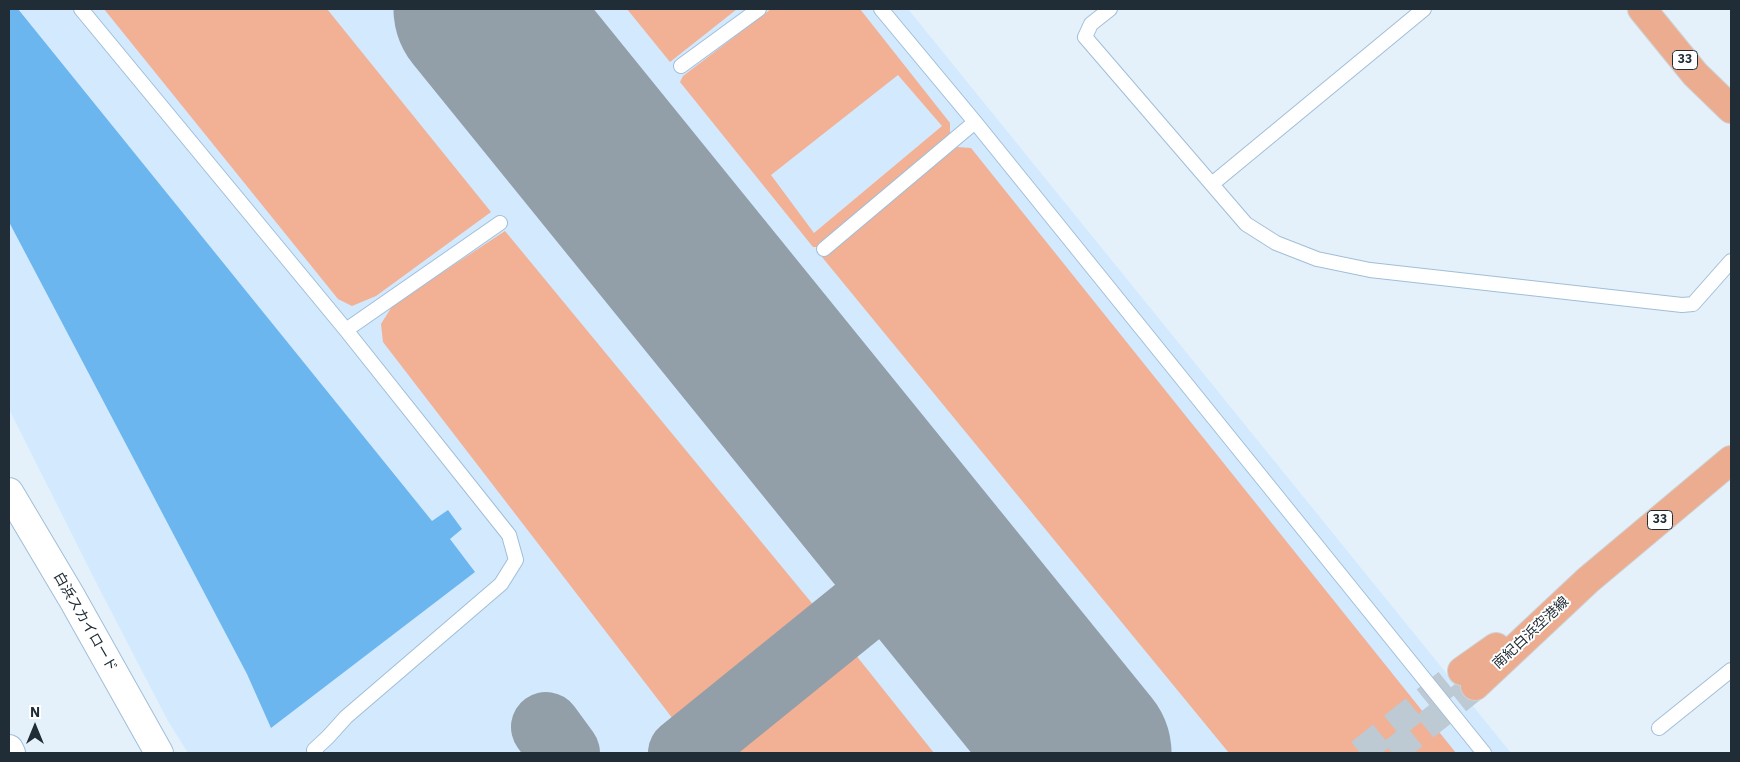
<!DOCTYPE html>
<html>
<head>
<meta charset="utf-8">
<style>
	body { margin:0 }
	#map { position:relative; width:1740px; height:762px; overflow:hidden; background:#e4f1fb; font-family:"IBM Plex Sans",sans-serif }
	canvas { display:block }
	.frame { position:absolute; inset:0; border:10px solid #212d36; pointer-events:none }
	.north { position:absolute; left:10px; top:702px; width:50px; height:50px; -webkit-text-stroke:4px #fff; paint-order:stroke; rotate:0deg; font-size:14px; font-weight:700; line-height:20px; text-align:center; color:#212d36 }
	.north::after { content:''; display:block; margin:auto; width:18px; height:22px; background:#212d36; clip-path:polygon(50% 0,100% 100%,50% 72%,0 100%) }
</style>
</head>
<body>
<div id="map">
<canvas width="1740" height="762"></canvas>
<div class="frame"></div>
<div class="north">N</div>
</div>
<script>
const g = document.querySelector('canvas').getContext('2d');
g.lineJoin = 'round';
function paint(path, color) {
  g.fillStyle = color;
  g.fill(path, 'evenodd');
}
function poly(rows) {
  const path = new Path2D();
  for (const r of rows) {
    path.moveTo(r[0], r[1]);
    for (let i = 2; i < r.length; i += 2) path.lineTo(r[i], r[i + 1]);
  }
  return path;
}
function trace(path, color, width, dash) {
  g.strokeStyle = color;
  g.lineWidth = width;
  g.lineCap = dash ? 'butt' : 'round';
  g.setLineDash(dash || []);
  g.stroke(path);
}
function drawText(font, color, halo, rows, align = 'center') {
  g.font = font + ' "IBM Plex Sans","Noto Sans JP",sans-serif';
  g.lineWidth = 4;
  g.setLineDash([]);
  g.textBaseline = 'middle';
  g.strokeStyle = halo;
  g.fillStyle = color;
  for (const [text, x, y, turn = 0] of rows) {
    g.save();
    g.translate(x, y);
    g.rotate((+turn || 0) * Math.PI / 180);
    g.textAlign = isNaN(turn) ? turn : align;
    if (halo) g.strokeText(text, 0, 0);
    g.fillText(text, 0, 0);
    g.restore();
  }
}
const built = poly([
	[9,9,908,9,1511,753,188,753,168,721,99,588,9,409]
]);
const green = poly([
	[104,9,327,9,491,212,376,296,352,306,338,299],
	[627,9,737,9,670,62],
	[771,9,860,9,950,123,950,134,819,247,813,247,680,82,683,76],
	[898,75,942,126,814,233,771,175],
	[957,147,971,148,1456,753,1229,753,822,257],
	[505,231,815,607,673,719,383,342,381,324,393,305],
	[855,654,934,753,721,753]
]);
const water = poly([
	[9,9,18,9,432,521,448,510,462,529,450,539,475,572,271,728,247,674,9,222]
]);
const taxiway = poly([
	[546,727,565,753],
	[683,753,925,557]
]);
const runway = poly([
	[481,9,1084,753]
]);
const primaryTunnel = poly([
	[1360,753,1462,671],
	[1392,753,1475,686]
]);
const service = poly([
	[81,9,346,330,509,535,516,560,501,584,346,717,328,737,314,750,316,753],
	[881,9,975,122,1484,753],
	[1110,9,1091,24,1085,37,1246,224,1276,243,1317,259,1370,270,1682,305,1693,304,1731,261],
	[681,66,759,9],
	[1212,184,1424,9],
	[824,249,975,122],
	[346,330,500,223],
	[1659,728,1731,670]
]);
const minor = poly([
	[9,749,11,753]
]);
const tertiary = poly([
	[9,492,72,598,159,753]
]);
const primary = poly([
	[1642,9,1695,74,1731,109],
	[1462,671,1496,647],
	[1475,686,1588,580,1731,460]
]);
const shields = [
	[1685,60,25],
	[1660,520,25]
];
const shieldNames = [
	["33",1685,60],
	["33",1660,520]
];
const streetNames = [
	["白浜スカイロード",85,622,60],
	["南紀白浜空港線",1531,633,-43]
];
paint(built, '#d3e9fd');
paint(green, '#f2b095');
paint(water, '#6cb6f0');
trace(taxiway, '#929ea8', 70);
trace(runway, '#929ea8', 175);
trace(primaryTunnel, '#bdcad4', 28, [28, 14]);
trace(service, '#a0bed8', 16);
trace(minor, '#a0bed8', 30);
trace(tertiary, '#a0bed8', 30);
trace(primary, '#ced1d3', 30);
trace(service, '#fff', 14);
trace(minor, '#fff', 28);
trace(tertiary, '#fff', 28);
trace(primary, '#ecac8f', 28);
for (const [x, y, w] of shields) {
  const box = new Path2D();
  box.roundRect(x - w / 2, y - 9.5, w, 19, 4);
  g.fillStyle = '#fff';
  g.fill(box);
  trace(box, '#212d36', 1);
}
drawText('bold 12px', '#212d36', null, shieldNames);
drawText('14px', '#212d36', '#fff', streetNames);
</script>
</body>
</html>
